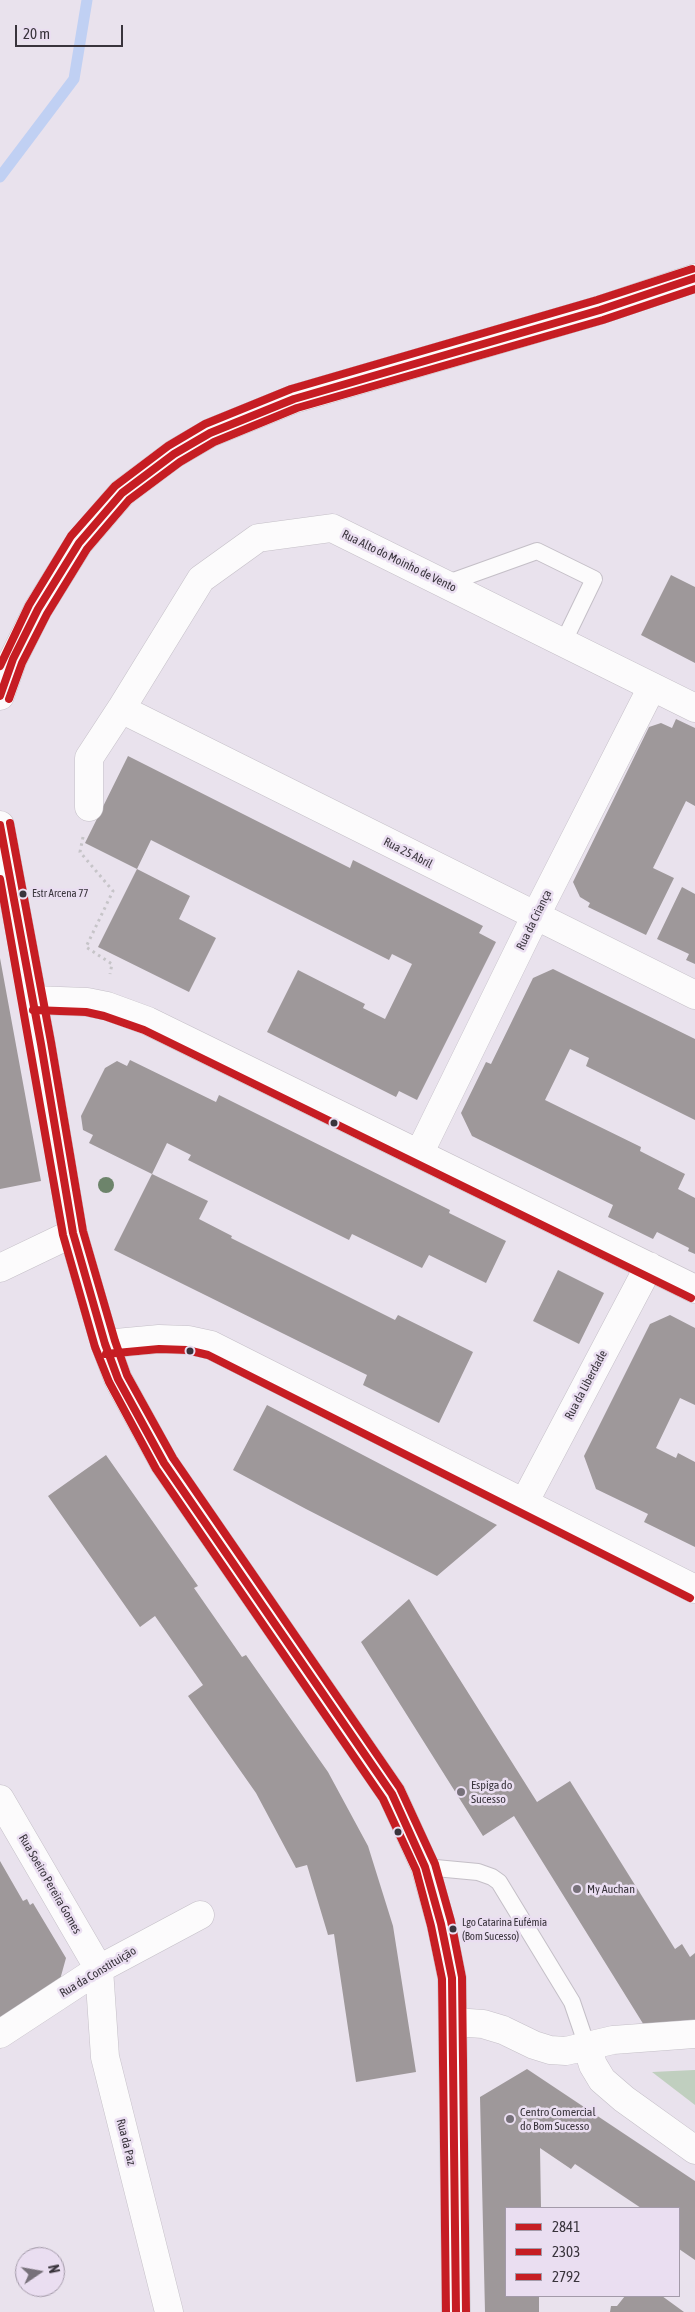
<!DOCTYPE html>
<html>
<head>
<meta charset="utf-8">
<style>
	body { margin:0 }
	#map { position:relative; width:695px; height:2312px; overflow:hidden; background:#e9e2ed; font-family:"Asap Condensed",sans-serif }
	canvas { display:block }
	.legend { position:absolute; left:505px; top:2207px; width:175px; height:90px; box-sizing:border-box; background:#eadef1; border:1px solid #a39aa9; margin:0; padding:6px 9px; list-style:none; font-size:15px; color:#39343c }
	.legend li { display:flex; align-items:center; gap:10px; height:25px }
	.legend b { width:25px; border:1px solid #a39aa9 }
	.north { position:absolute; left:15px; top:2247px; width:50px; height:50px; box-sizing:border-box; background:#eadef1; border:1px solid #a39aa9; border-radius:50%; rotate:78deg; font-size:14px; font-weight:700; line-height:20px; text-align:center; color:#39343c }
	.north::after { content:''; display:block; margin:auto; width:18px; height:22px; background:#77717a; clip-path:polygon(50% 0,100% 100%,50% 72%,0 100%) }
	.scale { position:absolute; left:15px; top:25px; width:108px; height:22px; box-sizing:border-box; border:2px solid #39343c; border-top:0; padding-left:6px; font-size:15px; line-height:18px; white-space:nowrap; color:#39343c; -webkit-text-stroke:4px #eadef1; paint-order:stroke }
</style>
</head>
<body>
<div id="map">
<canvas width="695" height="2312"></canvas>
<ul class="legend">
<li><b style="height:6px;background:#c61d23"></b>2841</li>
<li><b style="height:6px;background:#c61d23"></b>2303</li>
<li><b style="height:6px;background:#c61d23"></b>2792</li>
</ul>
<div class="north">N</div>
<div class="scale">20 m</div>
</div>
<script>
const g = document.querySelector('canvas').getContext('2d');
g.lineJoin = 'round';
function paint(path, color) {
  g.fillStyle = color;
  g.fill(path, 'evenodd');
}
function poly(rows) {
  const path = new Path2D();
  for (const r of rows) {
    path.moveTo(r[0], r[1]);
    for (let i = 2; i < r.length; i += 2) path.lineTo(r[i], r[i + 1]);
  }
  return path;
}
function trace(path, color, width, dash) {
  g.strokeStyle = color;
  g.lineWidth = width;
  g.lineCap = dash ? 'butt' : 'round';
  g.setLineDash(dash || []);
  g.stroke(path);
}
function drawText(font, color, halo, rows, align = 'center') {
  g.font = font + ' "Asap Condensed",sans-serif';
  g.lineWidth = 5;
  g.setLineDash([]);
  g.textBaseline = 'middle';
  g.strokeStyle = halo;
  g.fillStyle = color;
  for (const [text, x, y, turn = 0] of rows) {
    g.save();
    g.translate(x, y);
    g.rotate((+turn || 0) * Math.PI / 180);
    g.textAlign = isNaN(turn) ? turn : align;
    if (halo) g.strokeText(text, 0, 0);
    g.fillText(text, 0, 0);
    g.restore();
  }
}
const green = poly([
	[695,2070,695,2105,652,2072,694,2070]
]);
const stream = poly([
	[0,177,74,79,87,0]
]);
const building = poly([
	[671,575,695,587,695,663,641,635],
	[676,719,695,728,695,806,686,801,653,868,674,878,646,935,588,907,590,903,580,897,573,882,649,727,661,723,672,728],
	[128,756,350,868,353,860,483,926,479,933,496,942,417,1100,399,1091,396,1097,267,1032,298,970,365,1004,363,1008,385,1019,412,964,392,954,389,960,151,840,137,869,85,843],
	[137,869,190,896,179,919,216,938,189,992,98,947],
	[682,887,695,894,695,964,686,960,689,954,657,939],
	[0,958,41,1181,0,1189],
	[553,969,695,1039,695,1120,586,1066,589,1058,570,1049,545,1100,641,1147,640,1151,685,1174,678,1189,695,1198,695,1254,688,1251,689,1248,657,1232,653,1239,608,1217,613,1205,472,1136,461,1113,486,1062,491,1064,533,978],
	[130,1060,216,1102,219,1095,450,1210,449,1213,506,1241,486,1283,429,1255,422,1268,352,1234,349,1240,188,1160,191,1155,167,1143,152,1174,208,1201,199,1219,232,1236,231,1238,395,1320,398,1315,473,1352,439,1423,363,1385,367,1375,114,1250,152,1174,89,1143,93,1135,83,1130,81,1116,105,1068,117,1061,127,1066],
	[558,1270,604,1293,579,1344,533,1321],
	[670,1315,695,1328,695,1405,680,1398,656,1448,676,1458,678,1453,695,1462,695,1547,644,1522,648,1514,596,1489,584,1456,650,1324],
	[267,1405,340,1443,497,1525,437,1576,306,1509,233,1470],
	[106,1455,198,1586,194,1588,242,1657,246,1655,328,1772,368,1846,393,1926,416,2072,356,2082,334,1934,328,1935,307,1865,296,1868,256,1793,188,1696,203,1685,155,1616,140,1627,48,1496],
	[409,1599,537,1802,570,1781,675,1949,682,1944,690,1957,695,1953,695,2025,647,2030,514,1816,483,1836,361,1642],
	[0,1861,23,1901,27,1899,30,1905,33,1903,66,1958,56,1994,0,2023],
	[527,2069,695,2181,695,2260,679,2249,679,2208,641,2208,575,2164,571,2169,540,2148,541,2208,506,2208,506,2296,539,2296,539,2312,485,2312,480,2097],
	[625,2296,662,2296,684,2312,610,2312,611,2306,617,2306]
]);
const path = poly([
	[83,837,80,852,113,891,86,947,112,964,110,974]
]);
const lane = poly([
	[445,584,537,551,594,579,563,643],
	[425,1867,478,1872,492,1877,499,1882,572,2002,587,2046]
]);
const street = poly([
	[121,709,695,995],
	[89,807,89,758,121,709,201,579,258,538,332,528,695,708],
	[33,1000,87,1002,107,1006,148,1021,695,1289],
	[419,1154,535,917,652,687],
	[0,1268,73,1233],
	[105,1344,159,1339,188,1340,211,1345,695,1589],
	[524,1503,649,1266],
	[0,1799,99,1969,105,2057,169,2312],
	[454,2022,483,2024,503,2030,534,2045,550,2050,566,2051,613,2040,695,2034],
	[0,2034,99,1969,200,1915],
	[587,2046,593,2065,602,2080,624,2099,695,2150]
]);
const secondary = poly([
	[0,696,13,659,38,609,79,543,122,493,174,454,210,433,294,399,600,310,695,278],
	[0,825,41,1044,73,1233,105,1344,118,1379,164,1463,392,1794,425,1867,441,1924,452,1978,456,2312]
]);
const bus1 = poly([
	[0,696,13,659,38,609,79,543,122,493,174,454,210,433,294,399,600,310,695,278],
	[0,825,41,1044,73,1233,105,1344,118,1379,164,1463,392,1794,425,1867,441,1924,452,1978,456,2312]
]);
const bus2 = poly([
	[9,699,22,663,47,614,87,549,129,500,180,462,214,442,297,408,603,320,695,289],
	[0,879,63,1235,95,1347,109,1382,156,1469,383,1799,416,1870,431,1926,442,1979,446,2312],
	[33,1010,86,1012,104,1016,144,1030,691,1298],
	[106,1354,159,1349,187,1350,208,1355,690,1598]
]);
const bus3 = poly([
	[0,666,29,605,71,536,115,486,168,446,205,424,291,389,597,300,692,269],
	[10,823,51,1042,83,1231,115,1341,127,1375,173,1458,400,1788,435,1864,451,1921,462,1977,466,2312]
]);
const trees = [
	[106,1185]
];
const markers = [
	[23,894,4.5,"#39343c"],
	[334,1123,4.5,"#39343c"],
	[190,1351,4.5,"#39343c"],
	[461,1792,5,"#77717a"],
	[398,1832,4.5,"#39343c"],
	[577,1889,5,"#77717a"],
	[453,1929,4.5,"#39343c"],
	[510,2119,5,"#77717a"]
];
const busNames = [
	["Estr Arcena 77",32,894],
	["Lgo Catarina Eufémia",462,1923],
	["(Bom Sucesso)",462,1937]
];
const streetNames = [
	["Rua Alto do Moinho de Vento",399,561,26],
	["Rua 25 Abril",408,853,27],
	["Rua da Criança",534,920,-64],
	["Rua da Liberdade",586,1385,-62],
	["Rua Soeiro Pereira Gomes",50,1884,60],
	["Rua da Constituição",98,1972,-31],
	["Rua da Paz",126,2142,76]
];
const poiNames = [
	["Espiga do",471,1785],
	["Sucesso",471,1799],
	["My Auchan",587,1889],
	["Centro Comercial",520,2112],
	["do Bom Sucesso",520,2126]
];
paint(green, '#c0cfbf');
trace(stream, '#c0d0f3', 11);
paint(building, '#9e989a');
trace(lane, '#c4bfc7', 18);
trace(street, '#c4bfc7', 29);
trace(secondary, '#c4bfc7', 29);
trace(path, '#c6c4c8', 3, [2.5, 4]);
trace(lane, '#fcfbfc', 16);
trace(street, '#fcfbfc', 28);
trace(secondary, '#fcfbfc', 28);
trace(bus1, '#c61d23', 8);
trace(bus2, '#c61d23', 8);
trace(bus3, '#c61d23', 8);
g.fillStyle = '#6d846b';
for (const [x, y] of trees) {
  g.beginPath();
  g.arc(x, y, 8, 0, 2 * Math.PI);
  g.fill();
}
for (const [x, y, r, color] of markers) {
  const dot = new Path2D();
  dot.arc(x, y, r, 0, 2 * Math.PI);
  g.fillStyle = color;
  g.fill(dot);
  trace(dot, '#eadef1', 2);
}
drawText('11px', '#39343c', '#eadef1', busNames, 'left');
drawText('12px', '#39343c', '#eadef1', streetNames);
drawText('12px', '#39343c', '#eadef1', poiNames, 'left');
</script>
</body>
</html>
